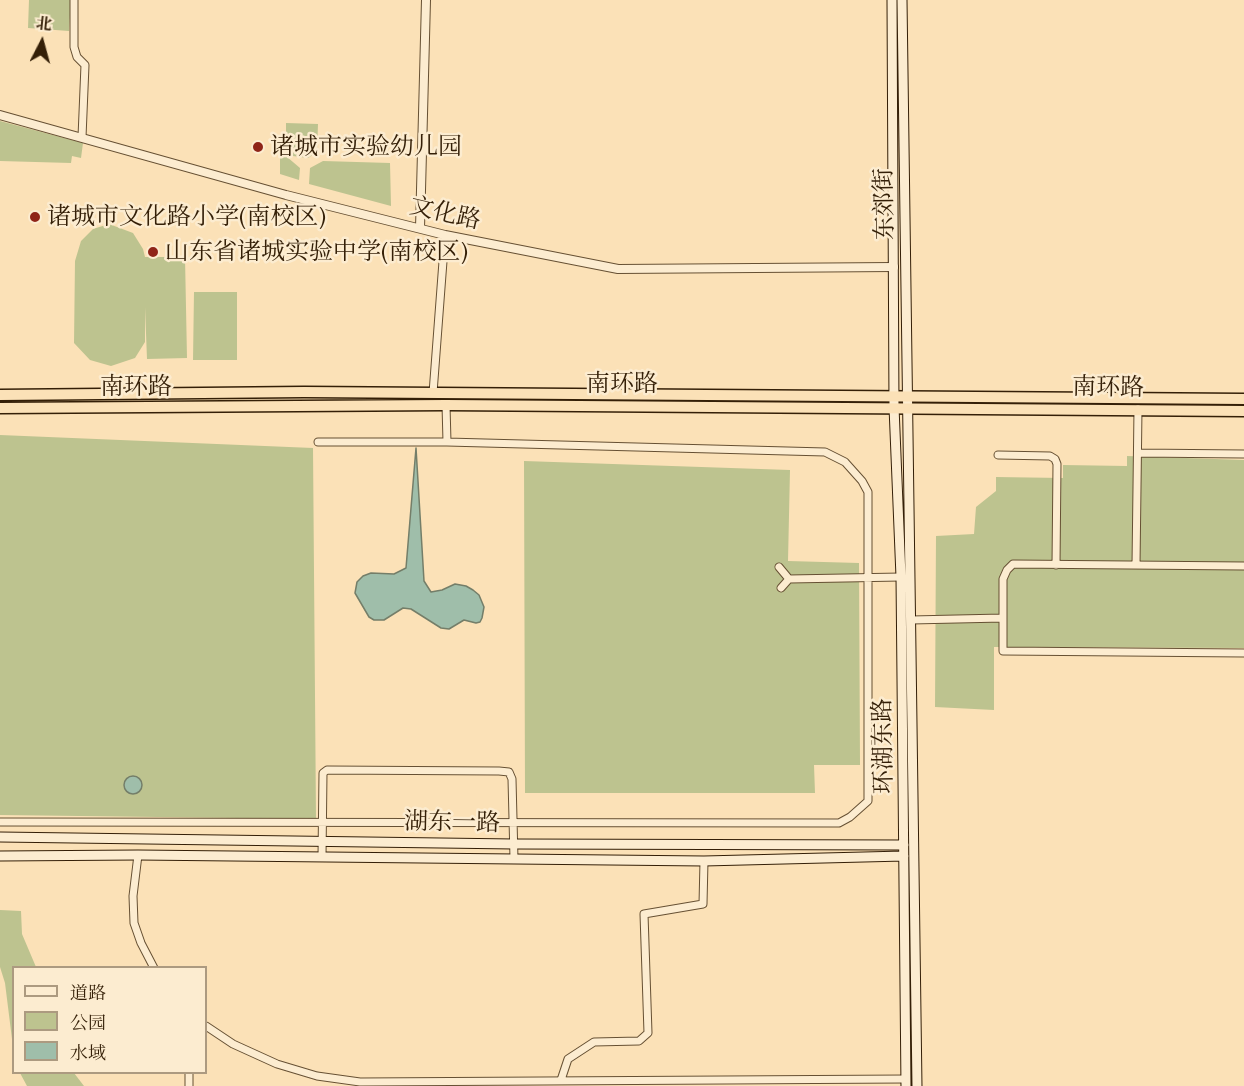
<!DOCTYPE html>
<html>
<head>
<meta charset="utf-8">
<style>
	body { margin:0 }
	#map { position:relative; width:1244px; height:1086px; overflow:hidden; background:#fbe1b7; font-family:"EB Garamond","Noto Serif SC",serif }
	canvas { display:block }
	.legend { position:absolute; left:12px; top:966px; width:195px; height:108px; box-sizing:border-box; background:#fcecd0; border:2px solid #ac9a80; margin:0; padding:8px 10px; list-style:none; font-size:18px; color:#341f07 }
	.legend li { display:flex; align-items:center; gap:12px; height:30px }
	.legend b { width:30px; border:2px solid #ac9a80 }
	.north { position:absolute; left:12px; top:12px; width:60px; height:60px; -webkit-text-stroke:4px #fcecd0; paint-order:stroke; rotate:6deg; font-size:16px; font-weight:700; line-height:24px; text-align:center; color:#341f07 }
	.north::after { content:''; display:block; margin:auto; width:21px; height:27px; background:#341f07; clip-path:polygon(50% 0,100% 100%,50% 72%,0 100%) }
</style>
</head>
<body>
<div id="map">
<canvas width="1244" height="1086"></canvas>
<ul class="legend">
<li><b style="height:8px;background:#fcecd0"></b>道路</li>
<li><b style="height:16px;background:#bdc38f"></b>公园</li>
<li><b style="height:16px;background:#9fbeaa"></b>水域</li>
</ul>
<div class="north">北</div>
</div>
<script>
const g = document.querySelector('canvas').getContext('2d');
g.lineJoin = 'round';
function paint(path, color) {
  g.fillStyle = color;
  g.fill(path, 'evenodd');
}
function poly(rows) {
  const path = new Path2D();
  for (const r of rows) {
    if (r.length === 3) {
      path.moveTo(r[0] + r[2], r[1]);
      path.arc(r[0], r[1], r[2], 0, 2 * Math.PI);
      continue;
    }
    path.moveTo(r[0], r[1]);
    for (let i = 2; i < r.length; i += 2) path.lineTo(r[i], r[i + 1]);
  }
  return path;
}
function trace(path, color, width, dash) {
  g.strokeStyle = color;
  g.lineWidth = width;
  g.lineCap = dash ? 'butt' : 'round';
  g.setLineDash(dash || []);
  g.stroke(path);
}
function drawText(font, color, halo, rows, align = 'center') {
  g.font = font + ' "EB Garamond","Noto Serif SC",serif';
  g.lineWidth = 5;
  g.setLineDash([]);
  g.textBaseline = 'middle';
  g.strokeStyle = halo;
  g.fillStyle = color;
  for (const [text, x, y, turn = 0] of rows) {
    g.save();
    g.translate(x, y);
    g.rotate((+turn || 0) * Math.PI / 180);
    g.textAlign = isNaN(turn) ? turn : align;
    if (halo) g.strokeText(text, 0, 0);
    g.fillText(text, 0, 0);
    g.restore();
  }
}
const green = poly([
	[29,0,71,0,69,31,28,28],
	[0,121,83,143,81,158,72,156,71,163,0,161],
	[286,123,318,124,317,152,308,158,293,156,286,148],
	[280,151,300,168,299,180,280,174],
	[323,161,390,163,391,206,309,184,310,168],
	[109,224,133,233,143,249,145,257,185,257,187,358,147,359,145,307,145,342,135,358,111,366,90,360,74,343,75,261,81,241,93,229],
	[194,292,237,292,237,360,193,360],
	[0,435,313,448,316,819,0,815],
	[1127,456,1244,460,1244,648,994,647,994,710,935,707,936,536,974,534,976,507,996,491,996,477,1063,478,1063,465,1127,466],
	[524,461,790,470,788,561,859,563,860,765,814,765,815,793,525,793],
	[0,910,21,911,22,934,36,967,14,968,13,1047,5,983,0,967],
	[20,1073,74,1073,84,1086,27,1086]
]);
const water = poly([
	[416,448,424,581,431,592,442,590,455,584,466,586,473,590,479,595,484,607,482,618,480,622,476,623,464,620,449,629,441,628,411,609,403,608,384,620,374,620,369,617,355,593,357,582,363,576,371,573,394,574,406,568,416,448],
	[133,785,9]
]);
const minor = poly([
	[74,0,74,47,77,57,85,65,82,137],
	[433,393,445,235],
	[446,405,447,442],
	[1138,453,1244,454],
	[998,455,1050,456,1055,459,1057,464,1056,565],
	[1136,565,1138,409],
	[1244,566,1013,564,1007,570,1003,579,1003,651,1244,653],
	[779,567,789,579,901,577],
	[781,588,789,579],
	[911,620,1003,618],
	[0,822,839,823,850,817,868,801,868,492,862,481,845,462,825,452,447,442,318,442],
	[138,855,133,896,134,923,141,943,154,968],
	[322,857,323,773,327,770,499,771,509,772,512,779,514,859],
	[206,1026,233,1044,277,1064,317,1076,360,1082,906,1079],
	[189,1072,189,1086],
	[561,1080,568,1059,594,1042,639,1041,648,1033,644,914,703,904,704,861]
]);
const tertiary = poly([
	[0,115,286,195,445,235,618,269,894,267],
	[420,228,426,0]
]);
const secondary = poly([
	[892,0,894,407,901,577,906,1086],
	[902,0,917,1086],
	[0,837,514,844,904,845],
	[0,856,138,855,704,861,904,856]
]);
const trunk = poly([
	[0,395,304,392,1244,399],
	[0,408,446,405,1244,411]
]);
const markers = [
	[258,147,6,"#8f2418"],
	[35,217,6,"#8f2418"],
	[153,252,6,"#8f2418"]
];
const poiNames = [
	["诸城市实验幼儿园",270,147],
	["诸城市文化路小学(南校区)",47,217],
	["山东省诸城实验中学(南校区)",165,252]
];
const streetNames = [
	["东郊街",885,204,-91],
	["文化路",445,214,13],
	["南环路",622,384],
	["南环路",136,387],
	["南环路",1108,388,1],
	["环湖东路",884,746,-91],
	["湖东一路",452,823,1]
];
paint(green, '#bdc38f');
paint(water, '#9fbeaa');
trace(water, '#747e69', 1.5);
trace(minor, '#665033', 9);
trace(tertiary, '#665033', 10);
trace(secondary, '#341f07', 11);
trace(trunk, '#341f07', 13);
trace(minor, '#fcecd0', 7);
trace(tertiary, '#fcecd0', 8);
trace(secondary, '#fcecd0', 9);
trace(trunk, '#fbe1b7', 10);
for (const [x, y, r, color] of markers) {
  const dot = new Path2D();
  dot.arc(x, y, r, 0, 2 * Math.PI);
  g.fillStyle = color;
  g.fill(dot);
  trace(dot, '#fcecd0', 2);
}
drawText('24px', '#341f07', '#fcecd0', poiNames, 'left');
drawText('24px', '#341f07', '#fcecd0', streetNames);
</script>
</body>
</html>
